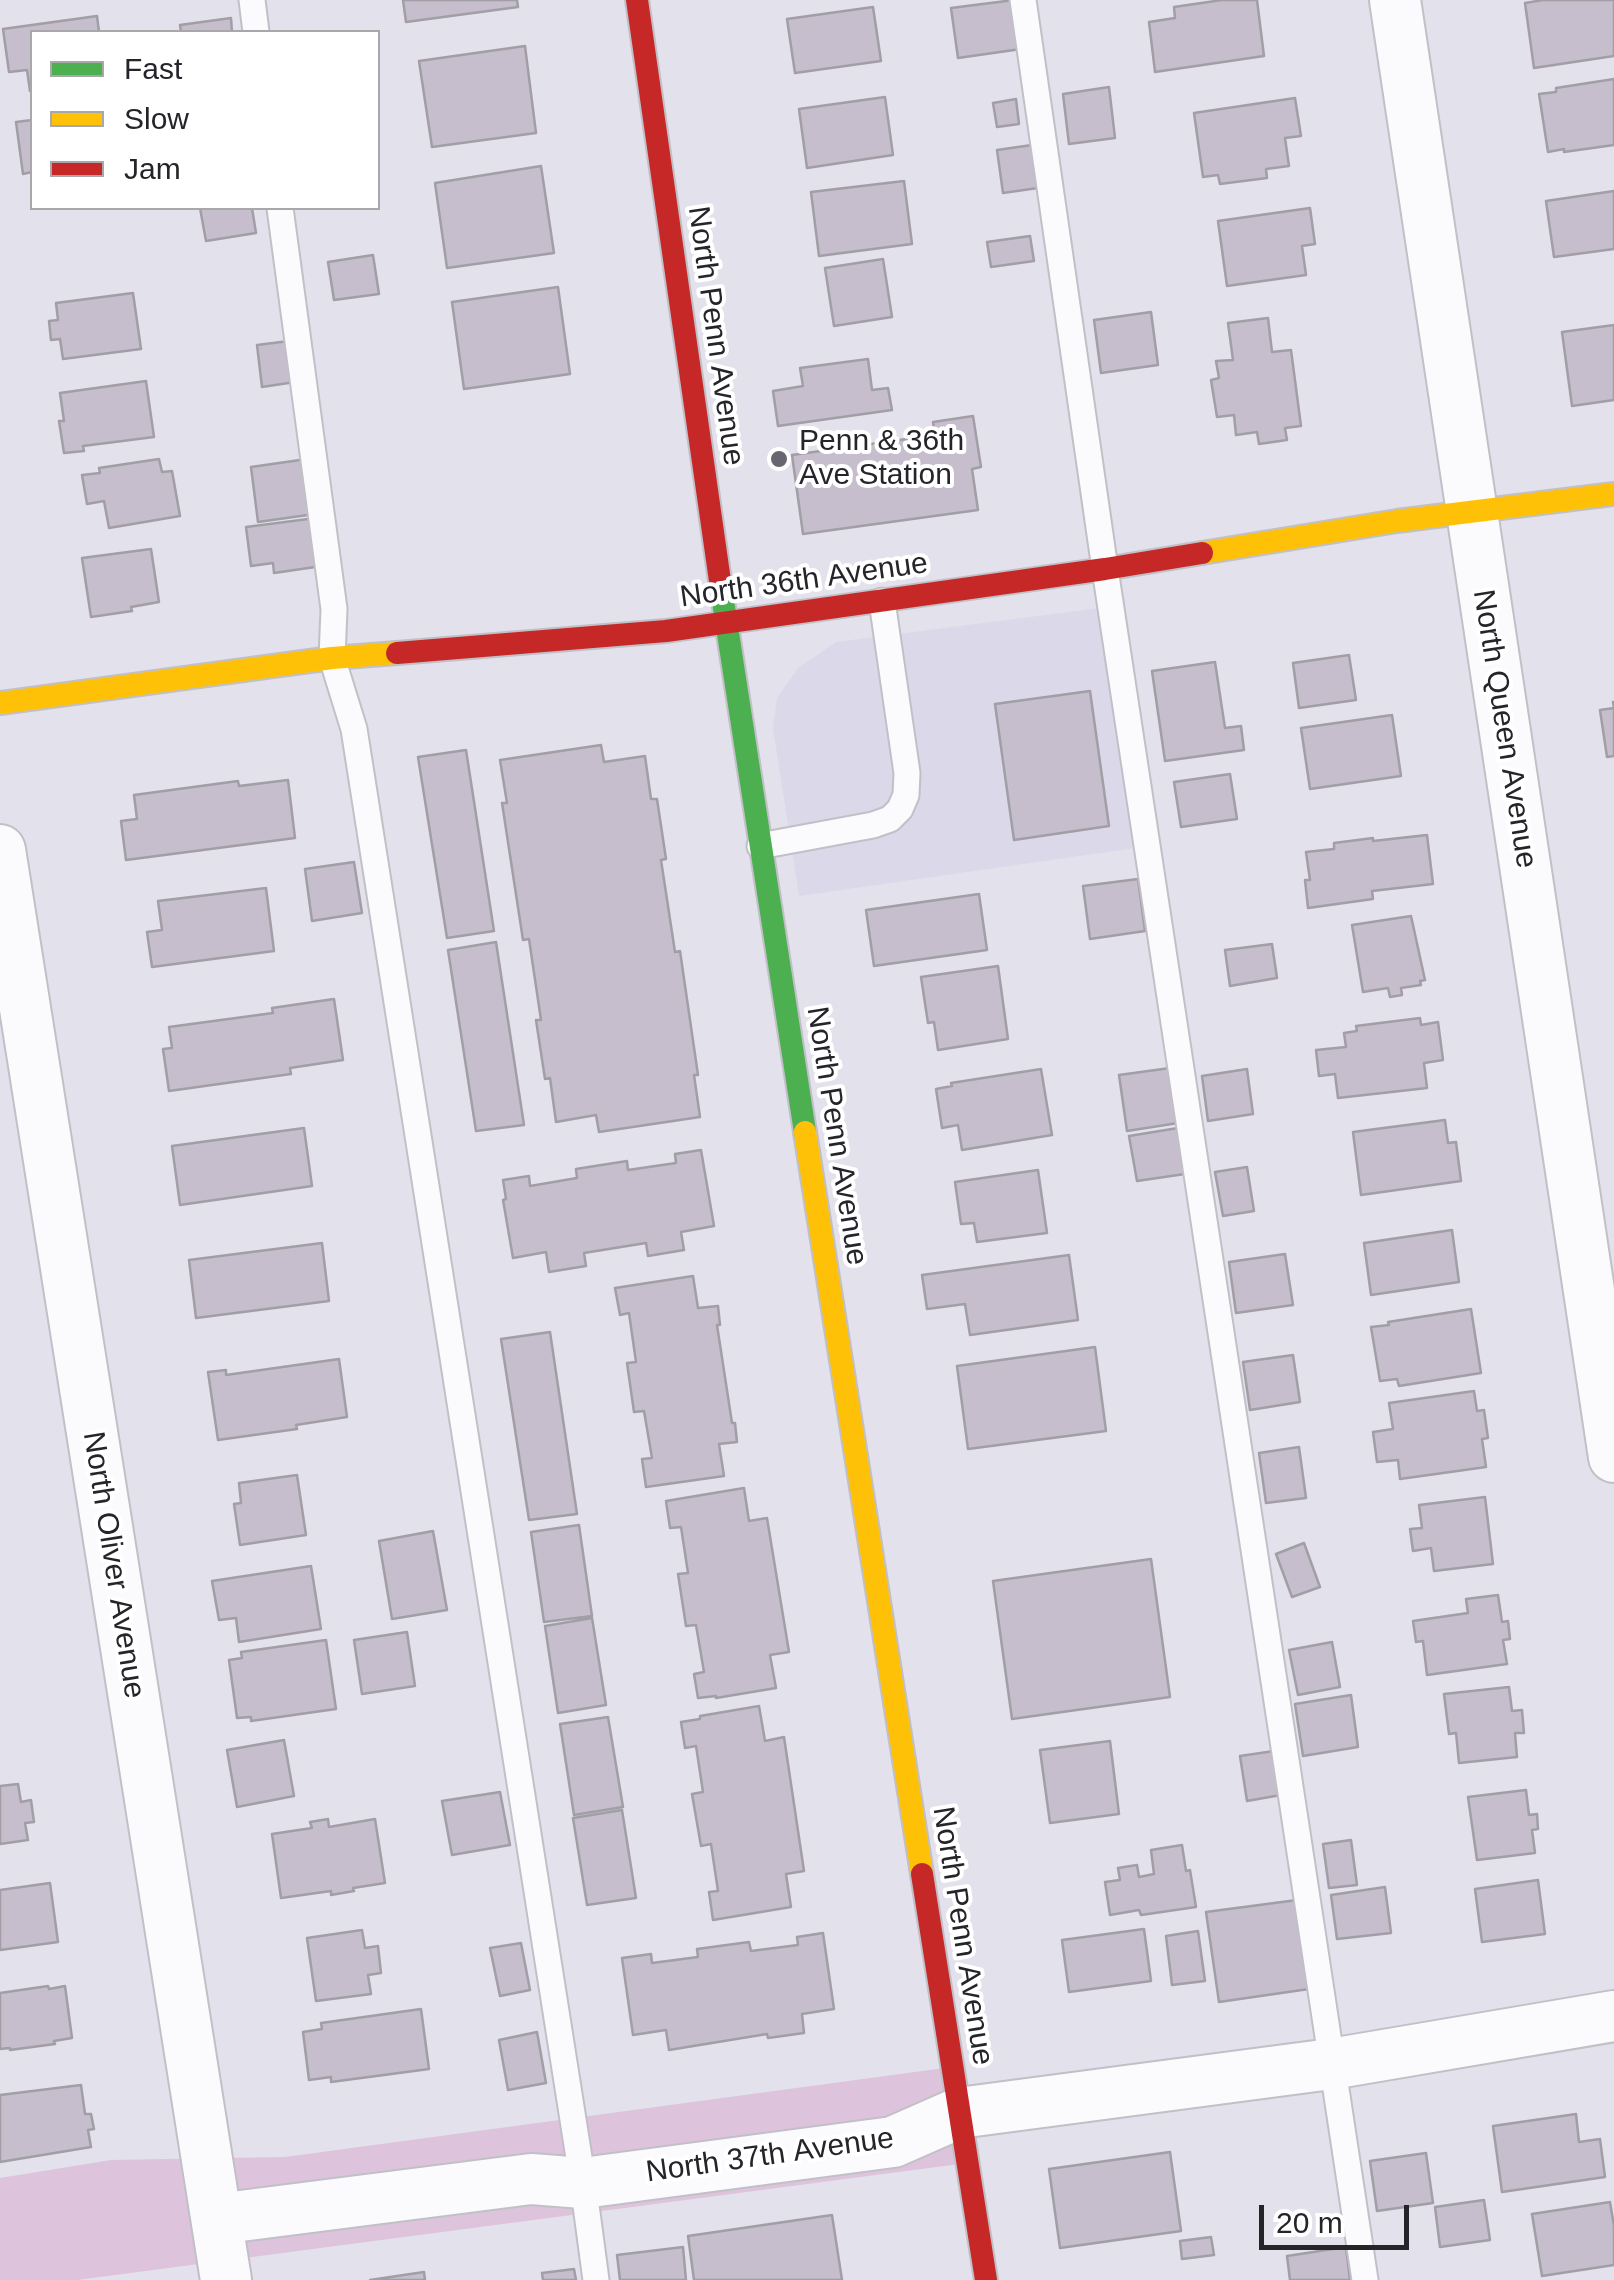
<!DOCTYPE html>
<html>
<head>
<meta charset="utf-8">
<style>
	body { margin:0 }
	#map { position:relative; width:1614px; height:2280px; overflow:hidden; background:#e3e1eb; font-family:Helvetica,sans-serif }
	canvas { display:block }
	.legend { position:absolute; left:30px; top:30px; width:350px; height:180px; box-sizing:border-box; background:#fff; border:2px solid #a8a7aa; margin:0; padding:12px 18px; list-style:none; font-size:30px; color:#25242a }
	.legend li { display:flex; align-items:center; gap:20px; height:50px }
	.legend b { width:50px; border:2px solid #a8a7aa }
	.scale { position:absolute; left:1259px; top:2205px; width:150px; height:45px; box-sizing:border-box; border:5px solid #25242a; border-top:0; padding-left:12px; font-size:30px; line-height:35px; white-space:nowrap; color:#25242a; -webkit-text-stroke:8px #fff; paint-order:stroke }
</style>
</head>
<body>
<div id="map">
<canvas width="1614" height="2280"></canvas>
<ul class="legend">
<li><b style="height:12px;background:#4caf50"></b>Fast</li>
<li><b style="height:12px;background:#ffc107"></b>Slow</li>
<li><b style="height:12px;background:#c62828"></b>Jam</li>
</ul>
<div class="scale">20 m</div>
</div>
<script>
const g = document.querySelector('canvas').getContext('2d');
g.lineJoin = 'round';
function paint(path, color) {
  g.fillStyle = color;
  g.fill(path, 'evenodd');
}
function poly(rows) {
  const path = new Path2D();
  for (const r of rows) {
    path.moveTo(r[0], r[1]);
    for (let i = 2; i < r.length; i += 2) path.lineTo(r[i], r[i + 1]);
  }
  return path;
}
function trace(path, color, width, dash) {
  g.strokeStyle = color;
  g.lineWidth = width;
  g.lineCap = dash ? 'butt' : 'round';
  g.setLineDash(dash || []);
  g.stroke(path);
}
function drawText(font, color, halo, rows, align = 'center') {
  g.font = font + ' Helvetica,sans-serif';
  g.lineWidth = 8;
  g.setLineDash([]);
  g.textBaseline = 'middle';
  g.strokeStyle = halo;
  g.fillStyle = color;
  for (const [text, x, y, turn = 0] of rows) {
    g.save();
    g.translate(x, y);
    g.rotate((+turn || 0) * Math.PI / 180);
    g.textAlign = isNaN(turn) ? turn : align;
    if (halo) g.strokeText(text, 0, 0);
    g.fillText(text, 0, 0);
    g.restore();
  }
}
const built = poly([
	[1100,608,1135,848,799,896,773,728,777,698,798,668,836,642]
]);
const green = poly([
	[952,2067,967,2163,77,2280,0,2280,0,2178,111,2160,285,2157]
]);
const building = poly([
	[403,0,517,0,518,7,406,22,403,0],
	[1014,0,1021,49,958,58,951,8,1014,0],
	[1222,0,1257,0,1264,56,1155,72,1149,22,1175,18,1174,7,1222,0],
	[1543,0,1614,0,1614,56,1534,68,1525,3,1543,0],
	[873,7,881,61,795,73,787,19,873,7],
	[97,16,99,32,32,32,32,91,30,91,27,70,9,72,3,29,97,16],
	[231,18,232,32,181,32,180,25,231,18],
	[525,46,536,133,432,147,419,61,525,46],
	[1614,79,1614,145,1564,152,1564,149,1548,152,1539,94,1556,92,1556,88,1614,79],
	[1109,87,1115,138,1069,144,1063,94,1109,87],
	[885,97,893,155,807,168,799,109,885,97],
	[1295,98,1301,136,1285,138,1289,166,1266,169,1267,178,1220,184,1218,175,1203,177,1194,113,1295,98],
	[1016,99,1019,124,997,127,993,103,1016,99],
	[32,120,32,172,23,174,16,122,32,120],
	[1032,145,1038,188,1003,193,997,150,1032,145],
	[541,166,554,253,447,268,435,183,541,166],
	[904,181,912,244,819,256,811,192,904,181],
	[1614,191,1614,249,1554,257,1546,201,1614,191],
	[200,208,252,208,256,233,206,241,200,208],
	[1310,208,1315,244,1302,246,1306,275,1227,286,1218,221,1310,208],
	[1030,236,1034,261,991,267,987,242,1030,236],
	[373,255,379,294,334,300,328,262,373,255],
	[883,259,892,317,834,326,825,268,883,259],
	[558,287,570,374,464,389,452,302,558,287],
	[133,293,141,349,63,359,60,339,51,340,49,321,58,320,56,303,133,293],
	[1151,312,1158,365,1101,373,1094,320,1151,312],
	[1268,318,1272,352,1291,350,1301,426,1285,428,1287,440,1259,444,1257,432,1236,435,1234,415,1217,417,1211,380,1219,378,1216,361,1233,360,1228,323,1268,318],
	[1614,325,1614,400,1572,406,1562,332,1614,325],
	[289,341,295,382,262,387,257,345,289,341],
	[868,359,872,390,888,388,892,410,778,426,773,391,803,386,800,368,868,359],
	[146,381,154,437,83,446,84,451,64,453,59,421,64,421,60,393,146,381],
	[973,416,981,467,972,469,978,510,803,534,792,455,935,435,933,422,973,416],
	[159,459,162,472,172,471,180,516,109,528,104,501,87,504,82,475,100,473,99,468,159,459],
	[307,459,315,514,258,522,251,467,307,459],
	[316,518,322,566,274,573,273,563,251,566,246,527,316,518],
	[151,549,159,602,131,607,132,611,91,617,82,558,151,549],
	[1349,655,1356,700,1299,708,1293,663,1349,655],
	[1215,662,1225,728,1241,726,1244,750,1165,761,1152,671,1215,662],
	[1090,691,1109,826,1014,840,995,704,1090,691],
	[1613,702,1614,702,1614,756,1607,757,1600,710,1614,708,1613,702],
	[1392,715,1401,776,1310,789,1301,728,1392,715],
	[601,745,604,762,645,756,651,799,657,799,666,859,661,860,675,952,680,951,698,1075,694,1075,700,1117,599,1132,596,1115,556,1122,550,1078,545,1079,536,1020,541,1020,529,939,523,940,502,803,507,803,500,760,601,745],
	[466,750,494,931,447,938,418,757,466,750],
	[1230,774,1237,819,1181,827,1174,782,1230,774],
	[288,780,295,838,126,860,121,821,137,819,134,795,238,781,239,786,288,780],
	[1427,835,1433,884,1372,891,1373,899,1308,908,1305,880,1310,880,1306,852,1334,849,1334,843,1373,838,1373,841,1427,835],
	[354,862,362,913,312,921,305,869,354,862],
	[1138,879,1145,931,1090,939,1083,886,1138,879],
	[266,888,274,951,152,967,147,932,162,930,158,901,266,888],
	[979,894,987,950,874,966,866,910,979,894],
	[1411,916,1425,980,1420,981,1421,985,1401,988,1402,995,1390,997,1388,988,1363,992,1352,925,1411,916],
	[496,942,524,1125,476,1131,448,950,496,942],
	[1272,944,1277,978,1230,986,1225,950,1272,944],
	[998,966,1008,1039,938,1050,934,1022,928,1023,921,977,998,966],
	[334,999,343,1060,290,1068,291,1074,169,1091,163,1049,172,1048,169,1027,273,1013,272,1008,334,999],
	[1420,1018,1421,1025,1438,1022,1443,1060,1424,1063,1427,1088,1338,1098,1335,1074,1319,1076,1316,1050,1346,1047,1344,1033,1357,1031,1356,1026,1420,1018],
	[1170,1068,1178,1123,1127,1131,1119,1075,1170,1068],
	[1041,1069,1052,1135,962,1150,958,1125,942,1128,936,1089,952,1086,951,1083,1041,1069],
	[1247,1069,1253,1114,1208,1121,1202,1076,1247,1069],
	[1445,1120,1448,1143,1456,1142,1461,1181,1361,1195,1353,1132,1445,1120],
	[304,1128,312,1186,180,1205,172,1146,304,1128],
	[1178,1128,1185,1174,1137,1181,1129,1136,1178,1128],
	[701,1150,714,1226,681,1232,684,1250,648,1256,646,1243,584,1253,586,1266,549,1272,546,1252,513,1258,503,1200,506,1199,503,1180,529,1176,530,1186,577,1178,576,1169,627,1161,628,1170,676,1163,675,1154,701,1150],
	[1247,1167,1254,1211,1223,1216,1215,1172,1247,1167],
	[1038,1170,1047,1233,977,1242,974,1223,961,1224,955,1182,1038,1170],
	[1452,1230,1459,1282,1371,1295,1364,1243,1452,1230],
	[322,1243,329,1301,196,1318,189,1260,322,1243],
	[1285,1254,1293,1305,1236,1313,1229,1262,1285,1254],
	[1069,1255,1078,1320,970,1335,965,1304,927,1309,922,1275,1069,1255],
	[693,1276,698,1308,718,1306,720,1325,717,1325,732,1423,735,1423,737,1442,719,1444,724,1476,646,1487,642,1459,652,1458,644,1411,634,1412,627,1363,636,1362,629,1313,620,1315,615,1288,693,1276],
	[1471,1309,1481,1373,1399,1386,1397,1379,1380,1381,1371,1327,1389,1325,1388,1322,1471,1309],
	[550,1332,577,1514,529,1520,501,1339,550,1332],
	[1095,1347,1106,1431,968,1449,957,1366,1095,1347],
	[1293,1355,1300,1402,1250,1410,1243,1362,1293,1355],
	[339,1359,347,1417,296,1425,297,1429,218,1440,208,1372,226,1370,226,1375,339,1359],
	[1474,1391,1477,1411,1484,1410,1488,1438,1482,1439,1486,1467,1400,1479,1398,1460,1377,1462,1373,1432,1393,1429,1389,1403,1474,1391],
	[1299,1447,1306,1498,1266,1503,1259,1453,1299,1447],
	[297,1475,306,1535,240,1545,234,1504,241,1503,239,1483,297,1475],
	[744,1488,749,1521,767,1518,789,1652,770,1655,776,1688,716,1698,716,1696,698,1698,694,1674,704,1672,696,1625,686,1626,678,1574,688,1573,681,1527,670,1528,666,1501,744,1488],
	[1485,1497,1493,1564,1434,1571,1431,1548,1413,1551,1410,1529,1422,1528,1419,1505,1485,1497],
	[579,1525,592,1616,544,1622,531,1532,579,1525],
	[433,1531,447,1610,392,1619,379,1541,433,1531],
	[1304,1543,1320,1587,1292,1597,1276,1554,1304,1543],
	[1151,1559,1170,1697,1012,1719,993,1581,1151,1559],
	[311,1566,321,1629,239,1642,236,1618,219,1620,212,1581,311,1566],
	[1498,1595,1502,1622,1508,1621,1510,1639,1503,1640,1507,1664,1427,1675,1423,1641,1416,1642,1413,1621,1468,1613,1466,1599,1498,1595],
	[592,1618,606,1705,558,1713,545,1626,592,1618],
	[407,1632,415,1686,362,1694,354,1640,407,1632],
	[326,1640,336,1709,251,1721,251,1717,237,1718,229,1660,242,1658,241,1652,326,1640],
	[1332,1642,1340,1687,1298,1695,1289,1650,1332,1642],
	[1509,1687,1512,1711,1522,1710,1524,1733,1515,1733,1517,1757,1459,1763,1456,1733,1449,1734,1444,1694,1509,1687],
	[1351,1695,1358,1747,1303,1756,1295,1704,1351,1695],
	[759,1706,765,1741,784,1737,804,1871,786,1874,791,1907,713,1920,709,1892,718,1891,711,1844,701,1846,692,1794,703,1792,696,1746,685,1748,681,1722,700,1719,700,1716,759,1706],
	[608,1717,623,1807,574,1815,560,1724,608,1717],
	[284,1740,294,1796,237,1807,227,1750,284,1740],
	[1110,1741,1119,1814,1050,1823,1040,1750,1110,1741],
	[1274,1751,1281,1795,1247,1801,1240,1756,1274,1751],
	[18,1784,21,1802,31,1800,34,1822,25,1823,28,1840,0,1844,0,1786,18,1784],
	[1526,1790,1529,1815,1537,1814,1538,1829,1532,1830,1535,1853,1477,1860,1468,1797,1526,1790],
	[500,1792,510,1845,452,1855,442,1801,500,1792],
	[622,1810,636,1898,587,1905,573,1818,622,1810],
	[328,1819,329,1827,375,1819,385,1883,353,1888,354,1891,331,1895,331,1891,281,1898,272,1834,312,1828,310,1822,328,1819],
	[1351,1840,1357,1885,1329,1888,1323,1844,1351,1840],
	[1182,1845,1186,1871,1190,1870,1196,1907,1141,1915,1139,1910,1110,1915,1105,1882,1120,1880,1118,1868,1137,1865,1139,1877,1154,1874,1151,1850,1182,1845],
	[1538,1880,1545,1934,1482,1942,1475,1889,1538,1880],
	[50,1883,58,1942,0,1950,0,1890,50,1883],
	[1385,1887,1391,1933,1337,1939,1331,1895,1385,1887],
	[1297,1900,1309,1989,1219,2002,1206,1912,1297,1900],
	[1144,1929,1151,1981,1069,1992,1062,1940,1144,1929],
	[362,1930,365,1948,378,1946,381,1973,368,1975,371,1994,316,2001,307,1938,362,1930],
	[1198,1931,1205,1981,1172,1985,1166,1936,1198,1931],
	[823,1933,834,2009,802,2014,804,2033,768,2038,767,2034,669,2050,666,2030,633,2035,622,1958,651,1954,652,1963,698,1957,697,1949,749,1942,751,1951,798,1945,797,1937,823,1933],
	[521,1943,530,1990,500,1996,490,1948,521,1943],
	[48,1986,49,1989,65,1986,72,2038,54,2041,55,2044,10,2050,10,2048,0,2049,0,1993,48,1986],
	[421,2009,429,2069,331,2082,331,2077,309,2080,303,2032,322,2029,321,2023,421,2009],
	[537,2032,546,2083,508,2090,499,2040,537,2032],
	[81,2085,85,2114,91,2114,94,2129,88,2130,91,2147,0,2162,0,2095,81,2085],
	[1576,2114,1579,2142,1600,2139,1605,2177,1502,2192,1493,2126,1576,2114],
	[1170,2152,1181,2231,1060,2248,1049,2169,1170,2152],
	[1426,2153,1433,2203,1377,2211,1370,2161,1426,2153],
	[1484,2200,1490,2240,1440,2247,1435,2207,1484,2200],
	[1610,2202,1614,2226,1614,2265,1542,2276,1532,2214,1610,2202],
	[832,2215,842,2280,694,2280,688,2236,832,2215],
	[1211,2237,1214,2255,1182,2259,1180,2241,1211,2237],
	[683,2247,686,2280,620,2280,617,2255,683,2247],
	[1346,2247,1350,2280,1290,2280,1287,2256,1346,2247],
	[574,2269,576,2280,543,2280,542,2273,574,2269],
	[424,2272,425,2280,370,2280,424,2272]
]);
const lane = poly([
	[252,0,256,32],
	[1023,0,1105,569,1365,2280],
	[280,208,334,609,332,658,354,729,583,2183,596,2280],
	[760,846,873,825,890,819,900,809,906,795,907,773,882,601]
]);
const street = poly([
	[1395,0,1614,1457],
	[0,850,226,2280],
	[217,2219,531,2179,583,2183,893,2142,959,2113,1331,2064,1614,2016]
]);
const fast = poly([
	[721,588,805,1132]
]);
const slow = poly([
	[1202,553,1397,521,1614,494],
	[0,703,332,658,397,653],
	[805,1132,922,1874]
]);
const jam = poly([
	[637,0,721,588],
	[397,653,666,631,1105,569,1202,553],
	[922,1874,986,2280]
]);
const markers = [
	[779,459,10,"#68666e"]
];
const streetNames = [
	["North Penn Avenue",715,336,82],
	["North 36th Avenue",804,581,-8],
	["North Queen Avenue",1504,729,81],
	["North Penn Avenue",836,1136,81],
	["North Oliver Avenue",113,1565,81],
	["North Penn Avenue",962,1936,81],
	["North 37th Avenue",770,2156,-8]
];
const poiNames = [
	["Penn & 36th",799,442],
	["Ave Station",799,476]
];
paint(built, '#dbd8ea');
paint(green, '#dec3dc');
paint(building, '#c6becd');
trace(building, '#a19ea6', 2.5);
trace(lane, '#c1c0c7', 29);
trace(street, '#c1c0c7', 54);
trace(fast, '#c1c0c7', 26);
trace(slow, '#c1c0c7', 26);
trace(jam, '#c1c0c7', 26);
trace(lane, '#fbfafc', 25);
trace(street, '#fbfafc', 50);
trace(fast, '#4caf50', 22);
trace(slow, '#ffc107', 22);
trace(jam, '#c62828', 22);
for (const [x, y, r, color] of markers) {
  const dot = new Path2D();
  dot.arc(x, y, r, 0, 2 * Math.PI);
  g.fillStyle = color;
  g.fill(dot);
  trace(dot, '#fff', 4);
}
drawText('30px', '#25242a', '#fff', streetNames);
drawText('30px', '#25242a', '#fff', poiNames, 'left');
</script>
</body>
</html>
